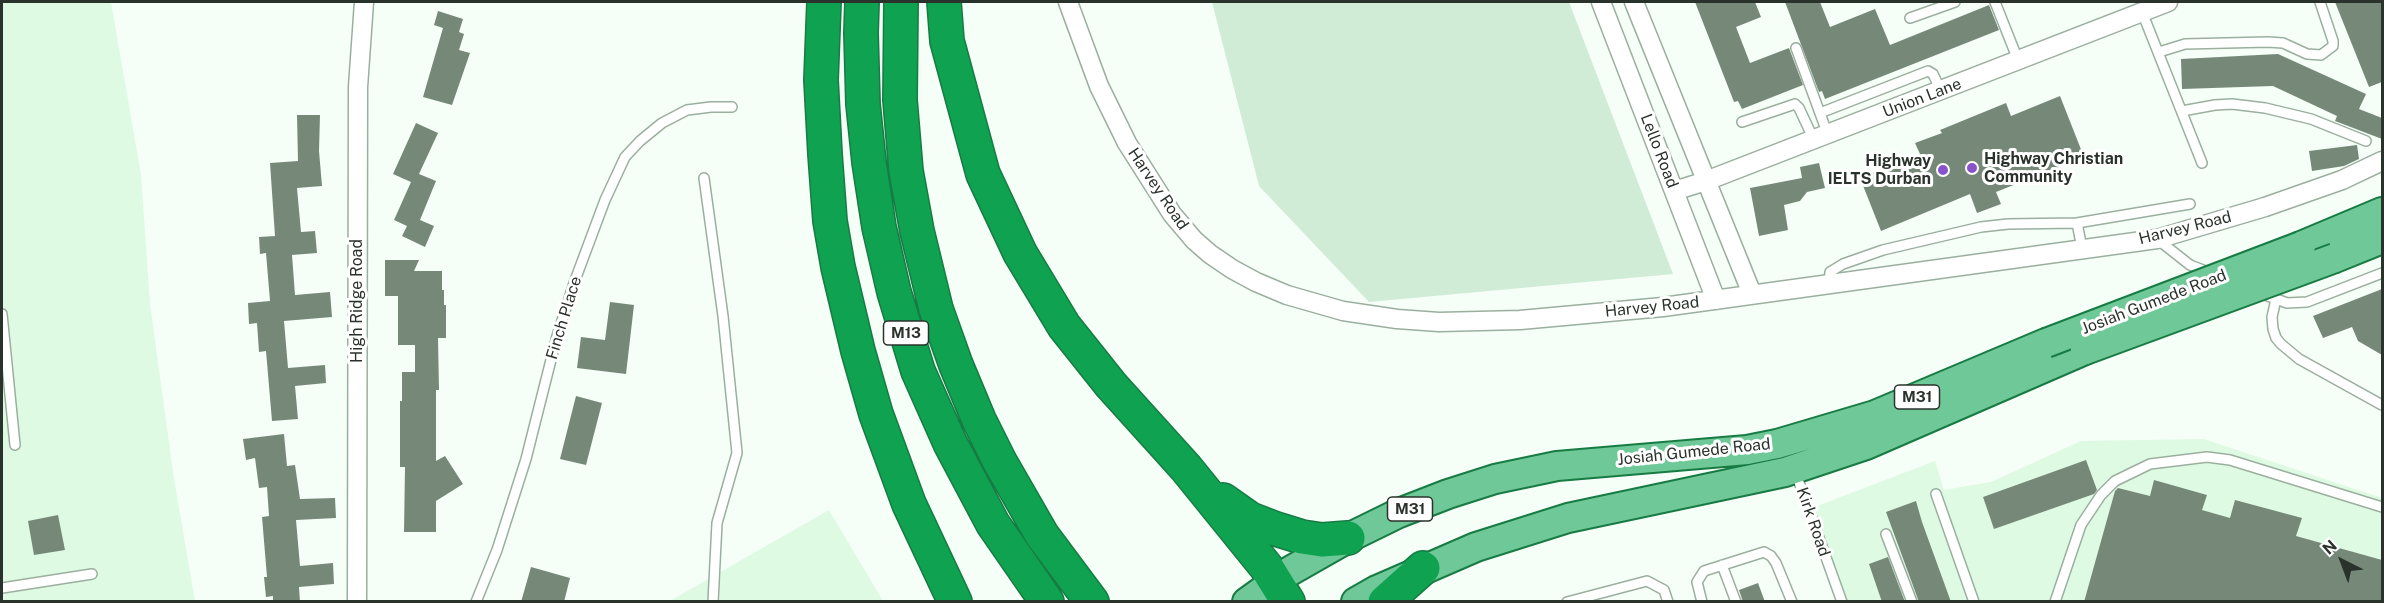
<!DOCTYPE html>
<html>
<head>
<meta charset="utf-8">
<style>
	body { margin:0 }
	#map { position:relative; width:2384px; height:603px; overflow:hidden; background:#f5fef7; font-family:"Public Sans",sans-serif }
	canvas { display:block }
	.frame { position:absolute; inset:0; border:3px solid #2a322c; pointer-events:none }
	.north { position:absolute; left:2312px; top:531px; width:60px; height:60px; -webkit-text-stroke:4px #fff; paint-order:stroke; rotate:318deg; font-size:16px; font-weight:700; line-height:24px; text-align:center; color:#2a322c }
	.north::after { content:''; display:block; margin:auto; width:21px; height:27px; background:#2a322c; clip-path:polygon(50% 0,100% 100%,50% 72%,0 100%) }
</style>
</head>
<body>
<div id="map">
<canvas width="2384" height="603"></canvas>
<div class="frame"></div>
<div class="north">N</div>
</div>
<script>
const g = document.querySelector('canvas').getContext('2d');
g.lineJoin = 'round';
function paint(path, color) {
  g.fillStyle = color;
  g.fill(path, 'evenodd');
}
function poly(rows) {
  const path = new Path2D();
  for (const r of rows) {
    path.moveTo(r[0], r[1]);
    for (let i = 2; i < r.length; i += 2) path.lineTo(r[i], r[i + 1]);
  }
  return path;
}
function trace(path, color, width, dash) {
  g.strokeStyle = color;
  g.lineWidth = width;
  g.lineCap = dash ? 'butt' : 'round';
  g.setLineDash(dash || []);
  g.stroke(path);
}
function drawText(font, color, halo, rows, align = 'center') {
  g.font = font + ' "Public Sans",sans-serif';
  g.lineWidth = 6;
  g.setLineDash([]);
  g.textBaseline = 'middle';
  g.strokeStyle = halo;
  g.fillStyle = color;
  for (const [text, x, y, turn = 0] of rows) {
    g.save();
    g.translate(x, y);
    g.rotate((+turn || 0) * Math.PI / 180);
    g.textAlign = isNaN(turn) ? turn : align;
    if (halo) g.strokeText(text, 0, 0);
    g.fillText(text, 0, 0);
    g.restore();
  }
}
const built = poly([
	[2,2,111,2,141,175,150,304,174,479,195,601,2,601],
	[2204,439,2382,498,2382,601,1846,601,1812,508,1935,461,1944,490,1991,482,2081,441],
	[829,510,883,601,668,602]
]);
const green = poly([
	[1212,2,1569,2,1673,274,1369,302,1259,186]
]);
const building = poly([
	[1695,2,1755,2,1761,17,1736,27,1750,63,1789,48,1803,85,1742,109,1738,101,1734,102],
	[1785,2,1820,2,1830,27,1875,9,1890,45,1989,5,1999,30,1825,99,1822,91,1819,92],
	[2335,2,2382,2,2382,82,2369,87],
	[438,11,463,19,459,32,464,34,459,50,470,53,452,105,423,97,443,28,434,25],
	[2278,54,2366,94,2359,109,2382,118,2382,139,2335,121,2337,116,2273,86,2182,89,2181,59],
	[2060,96,2084,157,1996,192,2001,204,1977,213,1970,194,1881,231,1860,178,1920,154,1915,143,1942,133,1940,130,2006,103,2011,116],
	[297,115,320,115,319,151,322,186,297,188,301,232,315,231,317,253,292,255,295,295,330,292,332,317,284,321,288,368,325,365,326,383,295,386,298,419,272,421,266,351,259,352,257,323,249,324,248,303,270,301,266,253,260,254,259,237,275,236,270,163,298,161],
	[416,123,438,133,419,174,436,181,420,220,434,226,425,247,402,236,407,226,394,220,411,182,393,174],
	[2357,145,2359,159,2344,166,2312,171,2309,151],
	[1819,163,1825,188,1807,192,1800,201,1784,205,1788,230,1759,236,1750,188,1802,178,1800,167],
	[385,260,419,260,414,271,442,271,442,290,444,290,444,305,446,305,446,338,438,338,439,390,436,390,436,461,445,456,463,484,436,501,436,532,404,532,405,467,400,467,400,401,402,401,402,372,415,372,415,345,398,345,398,296,385,296],
	[2382,289,2382,355,2358,341,2352,327,2323,338,2313,316],
	[610,302,634,305,626,374,577,368,581,337,605,340],
	[576,396,602,403,586,465,560,459],
	[284,434,287,466,295,465,300,499,335,498,336,518,296,520,300,566,333,563,334,584,299,587,300,602,273,602,273,596,266,597,264,577,267,577,262,517,269,516,267,487,259,488,255,458,246,460,243,439],
	[2086,460,2097,490,2094,494,1994,529,1983,497],
	[2154,480,2207,495,2202,510,2230,518,2235,500,2302,518,2296,536,2382,560,2382,602,2084,602,2115,491,2118,488,2150,496],
	[1916,501,1922,522,1951,602,1919,602,1886,512],
	[58,515,65,550,34,555,28,521],
	[1888,557,1905,602,1882,602,1869,564],
	[531,567,570,578,564,602,521,602],
	[1758,583,1765,602,1743,602,1739,590]
]);
const service = poly([
	[1995,2,2018,60],
	[2142,12,2202,163],
	[1910,18,1955,2],
	[1796,48,1828,135],
	[2159,52,2185,44,2268,42,2283,43,2307,54,2321,55,2333,46,2333,41,2320,2],
	[2182,111,2215,105,2232,104,2265,108,2311,119,2366,141],
	[1820,113,1928,71,1933,74,1941,91],
	[1742,122,1795,104,1799,108,1814,140],
	[704,178,723,316,737,453,717,523,713,602],
	[2077,223,2082,248],
	[2157,239,2190,265,2211,273],
	[1829,285,1830,272,1843,264,1883,250,1981,227,2008,224,2077,223,2190,204],
	[2260,293,2287,303,2307,302,2382,273],
	[2276,299,2272,317,2273,329,2276,338,2281,344,2299,359,2382,405],
	[2,314,15,445],
	[1795,471,1842,602],
	[1936,494,1974,602],
	[1886,534,1912,602],
	[1722,565,1736,602],
	[2,588,92,574],
	[476,602,497,550,526,459,557,336,574,283,605,200,625,157,640,141,662,123,687,110,711,107,732,107],
	[1567,602,1647,581,1664,590,1668,602],
	[1702,602,1697,582,1704,571,1764,552,1771,556,1776,563,1792,602],
	[2055,602,2081,525,2101,495,2115,481,2150,464,2207,457,2230,460,2382,507]
]);
const minor = poly([
	[1068,2,1099,86,1127,143,1172,214,1194,240,1210,254,1232,269,1256,282,1287,295,1343,311,1397,319,1439,322,1520,320,1663,307,2157,239,2265,207,2342,180,2382,161],
	[1601,2,1716,300],
	[1634,2,1752,294],
	[1674,191,1706,181,2168,2],
	[357,602,358,87,364,2]
]);
const primary = poly([
	[2301,246,2382,212],
	[2335,258,2382,239],
	[1247,602,1290,571,1348,538,1399,513,1448,494,1495,479,1557,466,1747,450,1777,444,1875,415,2046,343],
	[1356,602,1377,590,1476,547,1568,518,1785,472,1866,445,2085,350]
]);
const motorway = poly([
	[824,2,821,80,825,154,830,221,838,267,858,351,876,414,909,504,955,602],
	[862,2,861,33,863,104,869,162,879,227,894,292,918,371,950,443,993,524,1047,602],
	[901,2,900,100,906,171,917,231,936,309,956,365,979,420,1000,462,1042,535,1092,602],
	[944,2,947,41,983,174,1020,253,1064,326,1111,385,1186,468,1267,568,1288,602],
	[1223,500,1250,519,1276,529,1302,537,1322,540,1348,538],
	[1385,602,1423,568]
]);
const primaryBridge = poly([
	[2046,343,2301,246],
	[2085,350,2335,258]
]);
const markers = [
	[1972,168,6,"#8752ca"],
	[1943,170,6,"#8752ca"]
];
const shields = [
	[906,333,45],
	[1917,397,45],
	[1410,509,45]
];
const shieldNames = [
	["M13",906,333],
	["M31",1917,397],
	["M31",1410,509]
];
const streetNames = [
	["Union Lane",1922,98,-21],
	["Lello Road",1659,151,69],
	["Harvey Road",1158,189,56],
	["Harvey Road",2185,228,-14],
	["High Ridge Road",357,301,-90],
	["Josiah Gumede Road",2154,302,-21],
	["Harvey Road",1652,307,-6],
	["Finch Place",564,318,-73],
	["Josiah Gumede Road",1694,452,-6],
	["Kirk Road",1813,522,71]
];
const poiNames = [
	["Highway Christian",1984,159],
	["Community",1984,177],
	["Highway",1931,161,"right"],
	["IELTS Durban",1931,179,"right"]
];
paint(built, '#defae3');
paint(green, '#d1ecd6');
paint(building, '#768979');
trace(service, '#9baf9f', 12);
trace(minor, '#9baf9f', 21);
trace(primary, '#187b44', 32);
trace(motorway, '#187b44', 36);
trace(service, '#fff', 9);
trace(minor, '#fff', 18);
trace(primary, '#6fc897', 28);
trace(motorway, '#0fa351', 33);
trace(primaryBridge, '#187b44', 32, []);
trace(primaryBridge, '#6fc897', 28);
for (const [x, y, r, color] of markers) {
  const dot = new Path2D();
  dot.arc(x, y, r, 0, 2 * Math.PI);
  g.fillStyle = color;
  g.fill(dot);
  trace(dot, '#fff', 2);
}
for (const [x, y, w] of shields) {
  const box = new Path2D();
  box.roundRect(x - w / 2, y - 12, w, 24, 4.5);
  g.fillStyle = '#fff';
  g.fill(box);
  trace(box, '#2a322c', 1.5);
}
drawText('bold 15px', '#2a322c', null, shieldNames);
drawText('16px', '#2a322c', '#fff', streetNames);
drawText('bold 16px', '#2a322c', '#fff', poiNames, 'left');
</script>
</body>
</html>
